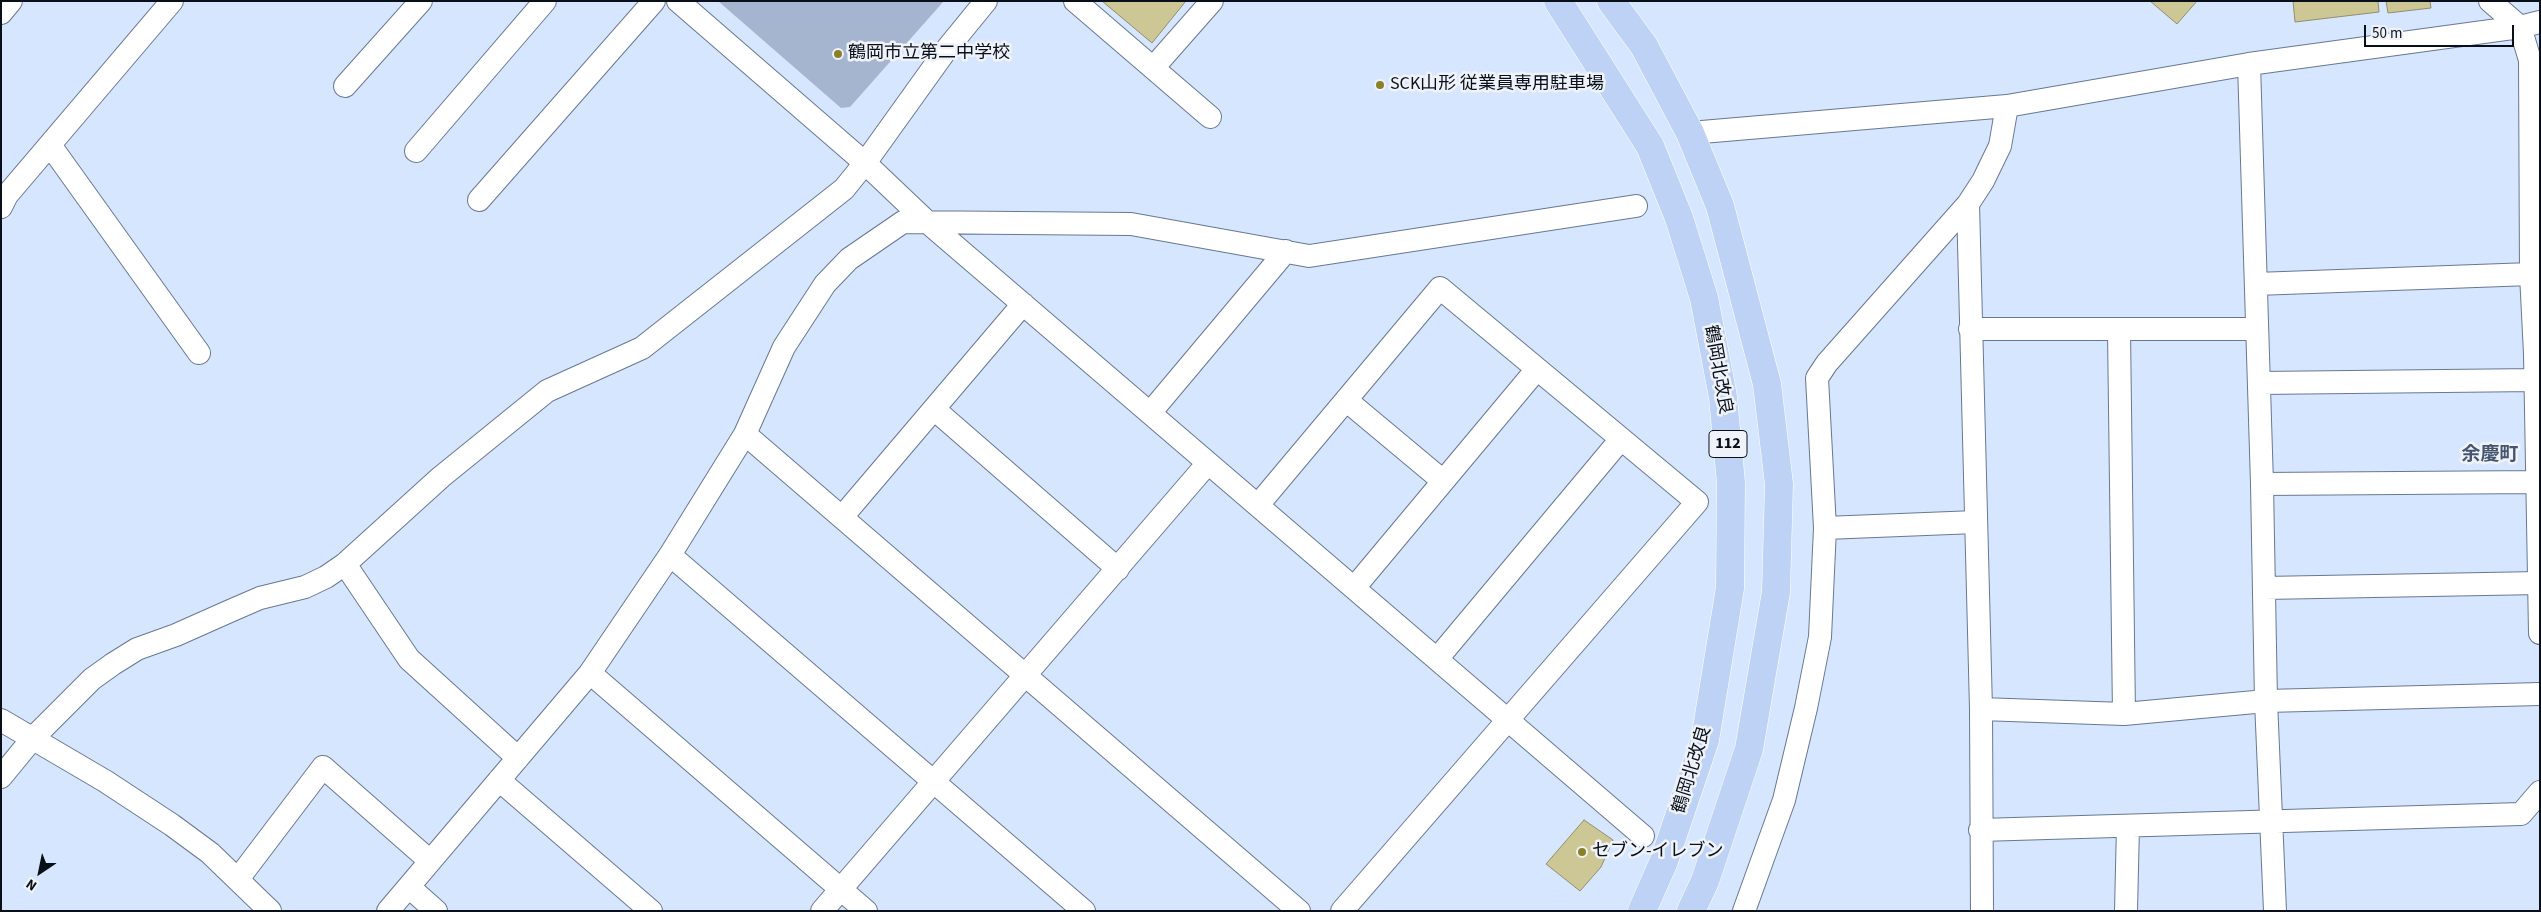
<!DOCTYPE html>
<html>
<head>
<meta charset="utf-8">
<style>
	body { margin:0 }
	#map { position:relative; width:2541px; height:912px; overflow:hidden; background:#d7e6ff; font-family:"Source Sans 3",sans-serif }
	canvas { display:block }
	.frame { position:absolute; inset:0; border:2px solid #090f19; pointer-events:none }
	.north { position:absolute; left:15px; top:847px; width:50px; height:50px; -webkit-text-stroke:4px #eff3f9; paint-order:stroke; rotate:214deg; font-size:14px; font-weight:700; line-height:20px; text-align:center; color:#090f19 }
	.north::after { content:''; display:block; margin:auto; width:18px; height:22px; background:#090f19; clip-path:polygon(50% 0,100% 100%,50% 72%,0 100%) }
	.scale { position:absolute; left:2364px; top:25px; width:150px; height:22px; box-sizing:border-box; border:2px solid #090f19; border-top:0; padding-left:6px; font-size:15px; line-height:18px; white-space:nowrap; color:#090f19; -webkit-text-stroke:4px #eff3f9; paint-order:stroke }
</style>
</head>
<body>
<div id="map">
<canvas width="2541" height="912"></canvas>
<div class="frame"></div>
<div class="north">N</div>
<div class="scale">50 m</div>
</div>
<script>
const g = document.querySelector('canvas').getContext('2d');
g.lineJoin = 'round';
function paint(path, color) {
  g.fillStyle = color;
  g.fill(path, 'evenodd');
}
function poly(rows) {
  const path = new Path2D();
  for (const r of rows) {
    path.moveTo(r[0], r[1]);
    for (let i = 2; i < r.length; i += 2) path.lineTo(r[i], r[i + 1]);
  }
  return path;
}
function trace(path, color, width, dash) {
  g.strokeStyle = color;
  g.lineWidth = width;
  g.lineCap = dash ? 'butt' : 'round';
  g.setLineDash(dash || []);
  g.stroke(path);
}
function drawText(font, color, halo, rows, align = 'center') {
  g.font = font + ' "Source Sans 3","Noto Sans JP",sans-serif';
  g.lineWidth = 5;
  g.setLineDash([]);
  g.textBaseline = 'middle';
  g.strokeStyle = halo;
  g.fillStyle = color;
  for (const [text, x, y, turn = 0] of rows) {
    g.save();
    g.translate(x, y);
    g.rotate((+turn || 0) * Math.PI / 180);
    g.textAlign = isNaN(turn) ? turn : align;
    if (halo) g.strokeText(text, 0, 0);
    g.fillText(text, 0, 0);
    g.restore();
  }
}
const green = poly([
	[718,1,944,1,850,107,841,108]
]);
const building = poly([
	[1102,1,1186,1,1152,43,1102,1],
	[2150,1,2197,1,2177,24,2150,1],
	[2293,1,2378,1,2379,12,2295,22,2293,1],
	[2386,1,2430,1,2431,8,2388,13,2386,1],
	[1584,820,1613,840,1601,867,1580,891,1546,864,1584,820]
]);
const minor = poly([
	[678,1,865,163,926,221,1643,836],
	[1075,1,1210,117],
	[2490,1,2520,27,2530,60,2531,274,2535,354,2540,633],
	[1,13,11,1],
	[2249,64,2262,484,2266,701,2275,911],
	[1153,68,1212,1],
	[345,86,421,1],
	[1690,133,2007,106,2249,64,2520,27,2540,22],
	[50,145,199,353],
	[416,151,545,1],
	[479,200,654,1],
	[1968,204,1981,709,1982,911],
	[1,207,7,195,172,1],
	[2256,284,2531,274],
	[1970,329,2257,329],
	[2119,331,2124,714],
	[2259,383,2535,380],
	[1346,400,1443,481],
	[934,409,1118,569],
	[1150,413,1286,251],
	[745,434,1299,911],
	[2262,484,2537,482],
	[1258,505,1440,288,1697,502,1342,911],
	[842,517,1023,304],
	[1825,528,1976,522],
	[670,555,1084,911],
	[345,564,409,659,518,758],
	[1354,588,1537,369],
	[2264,588,2540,583],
	[1437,659,1621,439],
	[590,673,866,911],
	[1981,709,2124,714,2266,701,2540,694],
	[1,720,105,781,172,825,210,853,270,911],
	[1,777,33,738,92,679,113,664,137,649,176,635,230,611,260,598,305,587,326,577,345,564,441,477,547,391,642,348,844,189,865,163,946,50,986,1],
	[499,780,651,911],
	[1980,830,2521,814,2540,792],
	[238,879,323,767,430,861],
	[409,887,436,911],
	[388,911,590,673,670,555,745,434,784,347,825,284,849,259,903,222,1131,224,1309,256,1636,206],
	[822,911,1208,463],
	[1744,911,1784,800,1806,708,1820,637,1825,528,1817,378,1827,363,1968,204,1983,181,2000,146,2007,106],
	[2126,911,2128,826]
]);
const highway = poly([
	[1558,1,1650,146,1679,218,1704,298,1723,397,1731,483,1730,588,1705,740,1664,861,1642,911],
	[1611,1,1644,46,1690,133,1720,206,1767,384,1779,484,1776,592,1749,749,1705,881,1691,911]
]);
const markers = [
	[838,54,5,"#898027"],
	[1380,85,5,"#898027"],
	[1582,852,5,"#898027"]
];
const shields = [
	[1728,444,38]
];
const shieldNames = [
	["112",1728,444]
];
const poiNames = [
	["鶴岡市立第二中学校",848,54],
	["SCK山形 従業員専用駐車場",1390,85],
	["セブン-イレブン",1592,852]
];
const streetNames = [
	["鶴岡北改良",1717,370,80],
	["鶴岡北改良",1693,770,-73]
];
const neighbourhoodNames = [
	["余慶町",2490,456]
];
paint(green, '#a5b5cf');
paint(building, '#ccc794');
trace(building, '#918e6d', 1);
trace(minor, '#677893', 24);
trace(highway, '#fff', 29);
trace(minor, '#fff', 22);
trace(highway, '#bdd2f4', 28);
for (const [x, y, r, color] of markers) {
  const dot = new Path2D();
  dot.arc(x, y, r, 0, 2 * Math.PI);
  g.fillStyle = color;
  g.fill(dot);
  trace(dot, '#eff3f9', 2);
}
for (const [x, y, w] of shields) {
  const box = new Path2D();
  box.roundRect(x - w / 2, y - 13.5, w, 27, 4);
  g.fillStyle = '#eff3f9';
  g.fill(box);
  trace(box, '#090f19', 1);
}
drawText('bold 16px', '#090f19', null, shieldNames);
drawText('18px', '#090f19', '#eff3f9', poiNames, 'left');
drawText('18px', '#090f19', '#eff3f9', streetNames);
drawText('bold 19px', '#46556f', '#eff3f9', neighbourhoodNames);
</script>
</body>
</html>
